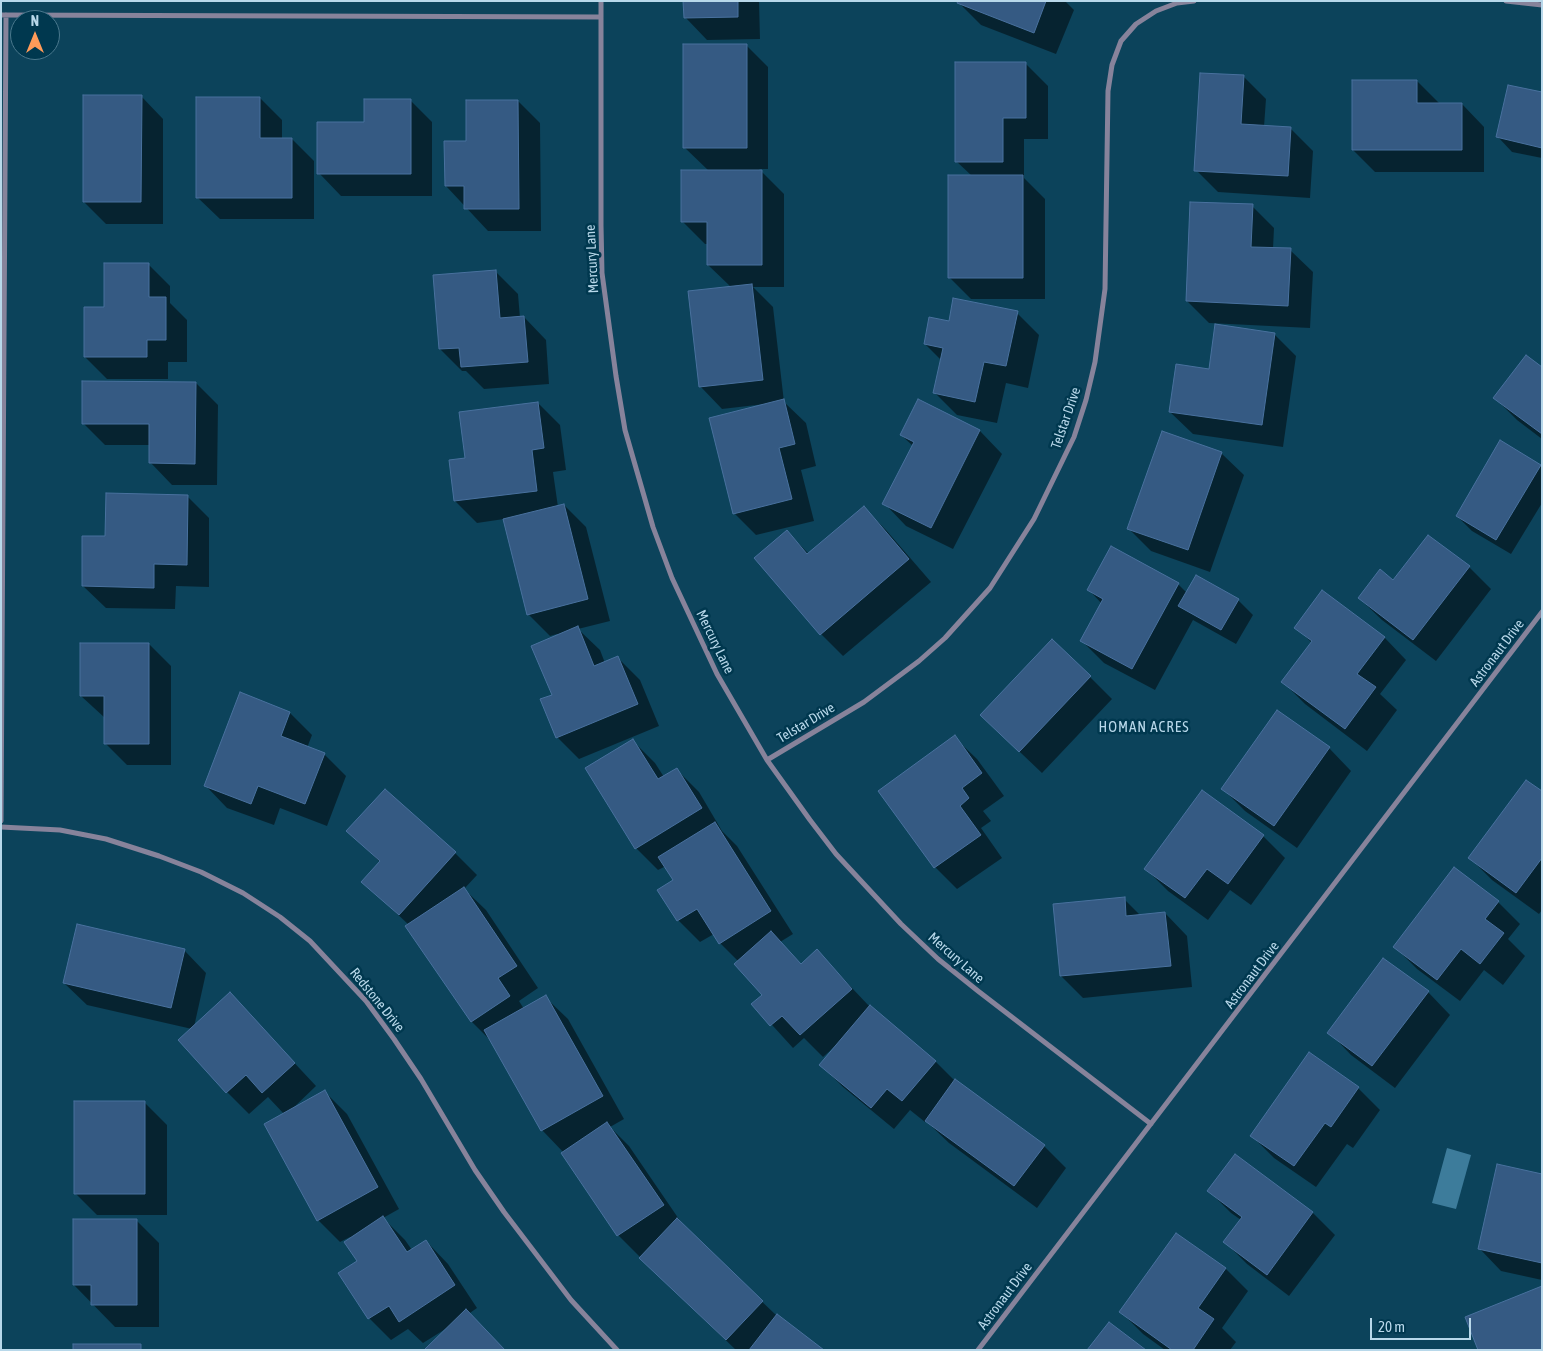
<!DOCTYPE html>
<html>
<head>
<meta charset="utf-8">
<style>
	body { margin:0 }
	#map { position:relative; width:1543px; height:1351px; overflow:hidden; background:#0c435b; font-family:"Asap Condensed",sans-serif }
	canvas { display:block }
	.frame { position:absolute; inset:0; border:2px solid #b8d8ea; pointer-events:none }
	.north { position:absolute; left:10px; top:10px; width:50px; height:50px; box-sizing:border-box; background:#00384f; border:1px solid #4a788d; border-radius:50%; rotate:0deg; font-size:14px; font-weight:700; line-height:20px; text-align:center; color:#b8d8ea }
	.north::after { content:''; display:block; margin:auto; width:18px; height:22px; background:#ff9b59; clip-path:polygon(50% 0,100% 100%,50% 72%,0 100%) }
	.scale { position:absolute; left:1370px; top:1318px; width:101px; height:22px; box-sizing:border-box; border:2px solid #b8d8ea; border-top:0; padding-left:6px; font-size:15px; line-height:18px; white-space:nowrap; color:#b8d8ea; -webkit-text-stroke:4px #00384f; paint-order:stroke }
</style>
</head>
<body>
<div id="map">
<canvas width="1543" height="1351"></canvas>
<div class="frame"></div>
<div class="north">N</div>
<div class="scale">20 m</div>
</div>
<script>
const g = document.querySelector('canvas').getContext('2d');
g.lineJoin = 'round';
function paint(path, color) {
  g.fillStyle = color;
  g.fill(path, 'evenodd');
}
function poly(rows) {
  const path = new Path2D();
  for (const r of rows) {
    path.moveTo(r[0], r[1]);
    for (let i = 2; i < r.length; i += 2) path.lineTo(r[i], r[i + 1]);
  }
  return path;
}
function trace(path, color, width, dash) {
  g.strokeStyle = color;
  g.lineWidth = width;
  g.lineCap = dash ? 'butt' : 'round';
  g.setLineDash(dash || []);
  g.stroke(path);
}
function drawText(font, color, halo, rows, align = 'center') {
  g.font = font + ' "Asap Condensed",sans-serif';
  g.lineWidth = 5;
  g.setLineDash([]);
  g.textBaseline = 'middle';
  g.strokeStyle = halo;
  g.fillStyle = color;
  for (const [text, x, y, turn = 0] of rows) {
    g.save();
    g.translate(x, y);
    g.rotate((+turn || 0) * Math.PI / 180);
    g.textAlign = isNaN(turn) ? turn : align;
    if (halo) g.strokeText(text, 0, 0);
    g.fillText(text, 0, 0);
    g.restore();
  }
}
const water = poly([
	[1447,1148,1471,1155,1456,1209,1432,1203]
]);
const shadow = poly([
	[685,1,759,1,760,39,707,40,685,17],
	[959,1,1065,1,1074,10,1056,54,981,25,959,3],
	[746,45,768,67,768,169,759,169,784,194,784,287,753,287,773,307,784,402,806,423,816,466,801,470,814,521,756,535,734,513,765,404,722,409,700,386,731,287,708,265,708,244,705,244,682,221,709,171,684,147],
	[1026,64,1048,86,1048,139,1024,139,1024,178,1045,199,1045,299,971,299,949,277,972,176,956,161],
	[1244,77,1266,99,1264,127,1290,128,1313,151,1310,198,1218,192,1196,170],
	[1417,81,1439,103,1462,104,1484,127,1484,172,1375,172,1353,150],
	[1542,94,1542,158,1512,152,1498,137],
	[141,96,163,119,163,224,106,224,84,202],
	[260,98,282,120,282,139,292,139,314,161,314,219,220,219,197,197],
	[410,100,432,122,432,196,341,196,319,173,365,123],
	[518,101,540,123,541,231,488,231,446,186,467,143],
	[1252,206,1274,228,1273,249,1290,250,1313,272,1310,328,1209,323,1187,301],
	[148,264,170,286,170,303,187,320,187,362,168,362,168,379,107,379,85,357],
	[496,272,518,294,520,318,524,317,546,340,549,384,484,389,466,371,462,371,440,349],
	[1017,313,1039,335,1028,388,1006,383,997,423,957,415,935,393,941,360,925,344,950,323],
	[1274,334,1296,356,1283,447,1193,434,1170,412,1210,370],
	[1542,368,1542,439,1517,420,1495,398],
	[196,383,218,405,217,485,172,485,150,462,150,445,105,445,83,423],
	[918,400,980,431,1002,454,953,549,906,526,884,503,913,446,901,435],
	[538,403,560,425,566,470,553,472,558,507,564,505,586,527,610,621,578,629,600,650,605,663,618,658,640,680,659,726,579,759,557,737,553,695,558,636,557,634,550,636,528,614,504,519,477,523,455,501,467,459],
	[1221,453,1244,475,1210,572,1151,551,1129,529],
	[1540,466,1542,467,1542,503,1511,554,1472,531,1457,516],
	[187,496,209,518,209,587,176,586,175,609,106,608,83,586,106,537],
	[864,508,886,530,931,582,843,656,821,634,787,532,809,554],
	[1469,567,1491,589,1436,661,1382,620,1359,598,1394,581],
	[1178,584,1187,593,1238,600,1253,615,1236,644,1193,620,1155,690,1104,663,1082,641,1102,604,1089,590],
	[1296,627,1384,637,1406,660,1380,694,1397,710,1367,751,1305,704,1283,682,1312,643],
	[149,644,171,666,171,765,127,765,105,743,105,718,81,696],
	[1090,677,1112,699,1042,773,981,715],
	[241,694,290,713,312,735,307,748,324,754,346,776,327,826,280,808,274,825,227,808,205,785],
	[1277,712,1329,748,1351,771,1297,848,1245,811,1223,789],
	[954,737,977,759,1004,796,983,811,991,821,981,828,1002,858,957,889,935,867],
	[633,741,655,763,664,777,676,769,699,792,722,831,737,846,793,934,780,942,802,965,817,951,870,1007,936,1062,955,1081,1044,1146,1066,1168,1037,1208,949,1143,926,1121,925,1122,910,1110,894,1129,843,1087,821,1065,835,1048,834,1047,823,1057,804,1038,793,1048,753,1004,763,995,739,962,720,943,714,934,700,942,678,920,675,880,666,866,658,870,636,848],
	[1202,792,1263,836,1285,858,1251,905,1230,890,1208,920,1168,891,1146,869],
	[1542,793,1542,910,1539,914,1492,880,1470,858],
	[348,831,455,853,477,875,464,889,486,910,538,988,519,1001,524,1009,545,997,568,1019,624,1119,610,1127,629,1146,685,1228,777,1316,822,1350,736,1350,663,1280,618,1235,563,1153,564,1153,542,1130,492,1042,472,1022,409,925,363,882,380,862],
	[1124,899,1141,916,1165,913,1187,936,1192,987,1083,998,1061,976],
	[1498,902,1520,924,1508,939,1525,956,1503,985,1484,970,1460,1001,1417,969,1395,947],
	[184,950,206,973,194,1027,230,994,316,1086,290,1111,325,1092,347,1114,399,1209,383,1218,405,1240,412,1250,426,1241,448,1264,477,1308,447,1329,447,1328,423,1343,408,1329,391,1340,369,1318,359,1262,350,1237,340,1242,318,1220,284,1114,268,1097,249,1114,227,1092,192,1029,87,1005,64,983],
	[1428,992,1450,1015,1395,1088,1351,1055,1329,1032],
	[1358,1088,1380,1110,1353,1148,1347,1144,1316,1187,1274,1158,1252,1136],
	[145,1103,167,1125,167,1215,97,1215,75,1193],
	[1236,1155,1313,1213,1335,1235,1289,1296,1247,1264,1225,1242,1241,1220,1231,1213,1209,1191],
	[1542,1176,1542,1280,1501,1271,1479,1248],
	[136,1220,159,1243,159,1327,115,1327,74,1285],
	[1177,1234,1226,1269,1248,1291,1222,1328,1236,1342,1230,1350,1165,1350,1143,1334,1121,1312]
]);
const building = poly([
	[683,1,738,1,738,17,684,18,683,1],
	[958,1,1046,1,1034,33,957,3,958,1],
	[683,44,747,44,747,148,683,148,683,44],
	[955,62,1026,62,1026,118,1003,118,1003,162,955,162,955,62],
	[1200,73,1244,75,1241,124,1291,127,1288,176,1194,171,1200,73],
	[1352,80,1417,80,1417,103,1462,103,1462,150,1352,150,1352,80],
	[1508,85,1542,92,1542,148,1496,137,1508,85],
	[83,95,142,95,141,202,83,202,83,95],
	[196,97,260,97,260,138,292,138,292,198,196,198,196,97],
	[364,99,411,99,411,174,317,174,317,122,364,122,364,99],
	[466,100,518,100,519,209,464,209,464,186,445,186,444,141,466,141,466,100],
	[681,170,762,170,762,265,707,265,707,222,681,222,681,170],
	[948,175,1023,175,1023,278,948,278,948,175],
	[1190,202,1253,204,1251,247,1291,248,1288,306,1186,301,1190,202],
	[104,263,149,263,149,297,166,297,166,340,147,340,147,357,84,357,84,307,104,307,104,263],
	[496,270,500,318,524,316,528,362,461,367,459,348,439,349,433,275,496,270],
	[752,284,763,380,699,387,688,291,752,284],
	[953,298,1018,311,1006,366,984,362,975,402,933,393,943,348,924,344,929,317,949,321,953,298],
	[1215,324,1275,333,1262,425,1169,412,1176,364,1209,369,1215,324],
	[1526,355,1542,367,1542,434,1493,398,1526,355],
	[82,381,196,382,195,464,149,463,149,424,82,424,82,381],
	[784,399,795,444,779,448,792,499,733,514,709,418,784,399],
	[918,399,980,430,931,528,882,504,914,442,900,435,918,399],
	[538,402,544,448,532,450,537,491,454,501,449,460,465,458,459,412,538,402],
	[1162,431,1222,452,1188,550,1127,529,1162,431],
	[1500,440,1541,465,1496,540,1456,516,1500,440],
	[106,493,188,495,187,565,154,564,154,588,82,586,82,536,105,536,106,493],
	[564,504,588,599,527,615,503,519,564,504],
	[864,506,909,559,820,635,754,558,787,530,807,554,864,506],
	[1428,535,1470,566,1413,640,1358,598,1380,569,1393,580,1428,535],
	[1111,546,1179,583,1132,669,1080,641,1103,599,1087,590,1111,546],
	[1196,575,1239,599,1221,630,1178,606,1196,575],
	[1322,590,1385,637,1357,674,1376,687,1345,729,1281,682,1312,641,1294,628,1322,590],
	[578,626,594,666,618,656,638,704,556,738,540,699,552,695,531,646,578,626],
	[1052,639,1091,676,1019,752,980,715,1052,639],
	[80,643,149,643,149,744,104,744,104,696,80,696,80,643],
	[240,692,290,712,281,736,325,753,305,804,258,786,251,804,204,786,240,692],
	[1277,710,1330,747,1274,826,1221,789,1277,710],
	[955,735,982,773,962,788,969,798,960,806,981,835,934,868,878,791,955,735],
	[633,739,658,779,677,768,702,808,635,849,585,768,633,739],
	[1526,780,1542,791,1542,858,1516,893,1468,858,1526,780],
	[385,789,456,852,399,915,361,882,380,861,346,831,385,789],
	[1202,790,1264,835,1228,884,1207,869,1185,898,1144,869,1202,790],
	[715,822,771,911,719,944,697,909,677,921,657,890,673,880,658,857,715,822],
	[1454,867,1499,901,1485,919,1504,933,1480,964,1461,949,1437,980,1393,947,1454,867],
	[464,887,517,966,498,978,510,996,471,1022,405,926,464,887],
	[1125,897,1126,916,1165,912,1171,966,1060,976,1053,904,1125,897],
	[77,924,185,949,171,1008,63,983,77,924],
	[771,931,801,964,817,949,852,989,800,1035,782,1016,770,1026,751,1004,762,995,734,964,771,931],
	[1383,958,1429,991,1372,1066,1327,1033,1383,958],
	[230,992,295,1063,262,1093,246,1075,226,1093,178,1040,230,992],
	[546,995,603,1096,541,1131,484,1030,546,995],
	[870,1005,936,1061,902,1101,887,1089,871,1108,819,1065,870,1005],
	[1309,1052,1359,1087,1331,1127,1325,1123,1294,1166,1250,1136,1309,1052],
	[955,1079,1045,1145,1014,1186,925,1121,955,1079],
	[325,1090,378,1187,317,1221,264,1124,325,1090],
	[74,1101,145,1101,145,1194,74,1194,74,1101],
	[607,1122,664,1205,617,1236,561,1153,607,1122],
	[1235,1154,1313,1212,1267,1275,1223,1242,1242,1217,1207,1191,1235,1154],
	[1497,1164,1542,1174,1542,1263,1478,1249,1497,1164],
	[383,1216,407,1252,426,1240,455,1285,399,1322,389,1306,368,1319,338,1273,357,1261,344,1242,383,1216],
	[677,1218,763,1301,726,1340,639,1258,677,1218],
	[73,1219,137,1219,137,1305,91,1305,91,1285,73,1285,73,1219],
	[1176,1233,1226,1268,1198,1308,1214,1319,1193,1350,1172,1350,1119,1312,1176,1233],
	[1542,1286,1542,1350,1478,1350,1465,1317,1542,1286],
	[466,1309,505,1350,424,1350,466,1309],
	[777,1314,824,1350,749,1350,777,1314],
	[1109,1322,1146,1350,1087,1350,1109,1322],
	[73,1344,141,1344,141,1350,73,1350,73,1344]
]);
const street = poly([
	[601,1,601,225,602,273,616,376,625,430,653,527,672,578,717,674,767,760,810,820,836,854,901,924,938,959,978,991,1151,1124],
	[1506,1,1542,5],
	[1,15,601,17],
	[767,760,864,702,919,661,945,638,990,588,1034,519,1074,437,1086,400,1095,362,1105,289,1108,91,1112,65,1121,41,1136,24,1156,11,1177,3,1194,1],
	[1,821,6,15],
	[1,827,60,830,106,839,159,856,201,872,243,893,280,917,310,941,366,1001,394,1039,421,1079,475,1170,504,1212,571,1300,617,1350],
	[978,1350,1542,612]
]);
const streetNames = [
	["Mercury Lane",592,259,-93],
	["Telstar Drive",1066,418,-71],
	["Mercury Lane",715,642,64],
	["Astronaut Drive",1497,653,-53],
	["Telstar Drive",806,723,-31],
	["Mercury Lane",956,958,41],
	["Astronaut Drive",1252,975,-53],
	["Redstone Drive",377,1000,51],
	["Astronaut Drive",1005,1296,-53]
];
const neighbourhoodNames = [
	["HOMAN ACRES",1144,727]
];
paint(water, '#3d7c9b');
paint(shadow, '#0007');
paint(building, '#355a83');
trace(building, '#49719e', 1);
trace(street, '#87839b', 5);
drawText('14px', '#b8d8ea', '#00384f', streetNames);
g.letterSpacing = '1px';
drawText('15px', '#b8d8ea', '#00384f', neighbourhoodNames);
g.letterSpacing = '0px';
</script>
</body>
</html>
